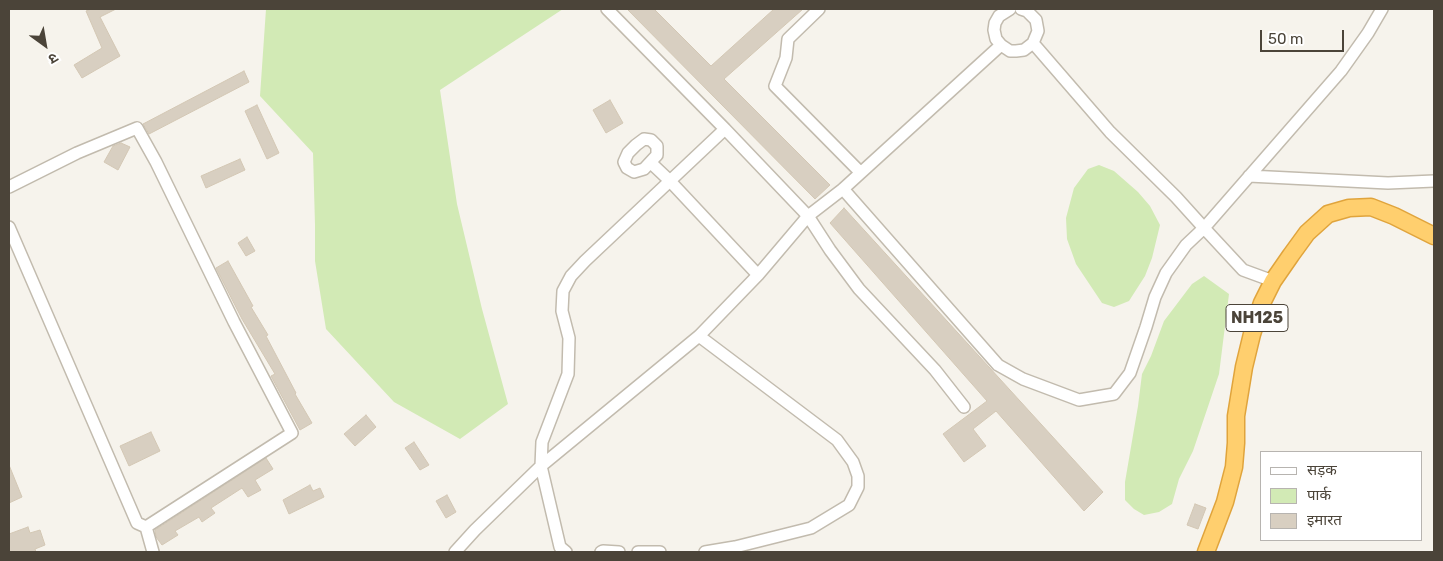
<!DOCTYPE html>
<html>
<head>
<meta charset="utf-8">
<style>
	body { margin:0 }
	#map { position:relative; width:1443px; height:561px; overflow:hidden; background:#f6f3ec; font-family:Rubik,"Noto Sans Devanagari",sans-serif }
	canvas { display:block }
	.frame { position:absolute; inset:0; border:10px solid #4b4439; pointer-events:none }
	.legend { position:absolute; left:1260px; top:451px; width:162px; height:90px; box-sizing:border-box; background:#fff; border:1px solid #b7b4b0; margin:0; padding:6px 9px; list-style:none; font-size:15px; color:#4b4439 }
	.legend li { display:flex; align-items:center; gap:10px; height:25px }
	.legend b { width:25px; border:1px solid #b7b4b0 }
	.north { position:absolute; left:20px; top:20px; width:50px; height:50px; -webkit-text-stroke:4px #fff; paint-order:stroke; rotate:148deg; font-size:14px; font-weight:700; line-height:20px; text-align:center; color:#4b4439 }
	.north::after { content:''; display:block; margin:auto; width:18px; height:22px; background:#4b4439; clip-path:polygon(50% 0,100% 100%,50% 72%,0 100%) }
	.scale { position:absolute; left:1260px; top:30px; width:84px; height:22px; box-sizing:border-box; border:2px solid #4b4439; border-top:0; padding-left:6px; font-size:15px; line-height:18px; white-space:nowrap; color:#4b4439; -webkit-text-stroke:4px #fff; paint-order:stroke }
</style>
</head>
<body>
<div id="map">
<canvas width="1443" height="561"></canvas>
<div class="frame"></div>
<ul class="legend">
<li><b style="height:6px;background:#fff"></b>सड़क</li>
<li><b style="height:14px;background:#d2eab5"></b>पार्क</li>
<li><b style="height:14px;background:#d8cfc1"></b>इमारत</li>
</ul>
<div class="north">उ</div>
<div class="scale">50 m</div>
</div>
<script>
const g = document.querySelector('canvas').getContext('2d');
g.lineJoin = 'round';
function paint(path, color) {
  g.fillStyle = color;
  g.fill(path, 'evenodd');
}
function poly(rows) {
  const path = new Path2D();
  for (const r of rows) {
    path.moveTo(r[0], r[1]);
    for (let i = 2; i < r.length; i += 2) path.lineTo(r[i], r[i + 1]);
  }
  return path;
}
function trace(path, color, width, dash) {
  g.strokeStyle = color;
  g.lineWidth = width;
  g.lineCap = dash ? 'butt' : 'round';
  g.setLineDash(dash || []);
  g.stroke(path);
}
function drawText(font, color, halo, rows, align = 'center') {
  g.font = font + ' Rubik,sans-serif';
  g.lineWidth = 4.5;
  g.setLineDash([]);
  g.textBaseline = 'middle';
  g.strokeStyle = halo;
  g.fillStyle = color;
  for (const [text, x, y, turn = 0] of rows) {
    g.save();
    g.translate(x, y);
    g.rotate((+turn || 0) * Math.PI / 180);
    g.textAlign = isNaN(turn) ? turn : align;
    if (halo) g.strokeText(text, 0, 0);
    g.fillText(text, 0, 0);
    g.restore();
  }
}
const green = poly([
	[266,9,563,9,440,90,457,204,482,309,508,404,460,439,394,402,326,329,315,261,315,225,313,153,260,96],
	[1099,165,1114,171,1138,192,1150,206,1160,225,1152,258,1145,276,1129,301,1114,307,1102,303,1076,264,1067,239,1066,218,1074,188,1088,169],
	[1204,276,1229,294,1219,374,1193,451,1179,479,1172,504,1159,512,1144,515,1134,509,1125,500,1125,482,1138,406,1142,374,1151,356,1164,321,1192,284]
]);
const building = poly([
	[91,9,116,9,100,17,120,56,82,78,74,65,102,48,86,11,91,9],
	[627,9,654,9,711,66,774,9,803,9,724,79,830,185,815,199,627,9],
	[244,71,249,82,149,134,143,124,244,71],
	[610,100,623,123,606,133,593,110,610,100],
	[257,105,279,153,267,159,245,111,257,105],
	[121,143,130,147,118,170,104,162,113,146,121,143],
	[240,159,245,170,206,188,201,176,240,159],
	[844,208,1103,492,1084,511,996,411,973,429,986,446,964,462,943,434,987,401,830,223,844,208],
	[247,237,255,251,246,256,238,243,247,237],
	[228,261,253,306,251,307,268,335,266,336,296,393,295,394,312,423,300,430,271,376,275,374,242,319,216,268,228,261],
	[366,415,376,427,355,446,344,434,366,415],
	[151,432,160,451,129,466,120,446,151,432],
	[414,442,429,465,420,470,405,448,414,442],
	[266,458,273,469,255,480,261,490,248,497,242,488,211,508,215,513,202,522,199,517,175,531,178,535,162,545,156,537,155,530,266,458],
	[9,465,22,497,9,503,9,465],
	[310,485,313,491,320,488,324,497,289,514,283,500,310,485],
	[447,495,456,512,446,518,436,501,447,495],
	[1195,504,1206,508,1198,529,1187,525,1195,504],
	[28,527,30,533,40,530,45,545,35,549,36,552,9,552,9,534,28,527]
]);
const minor = poly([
	[607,9,725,129],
	[819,9,788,39,786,58,775,86,860,172],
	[1010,9,999,16,995,23,994,30,996,39,1001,45,1010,51,1016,51,1024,50,1033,43,1038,31,1036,20,1027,11,1021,9],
	[1033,43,1110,132,1176,197,1204,228,1341,71,1368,33,1382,9],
	[644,139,651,140,657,146,657,155,644,169,634,172,627,168,624,162,628,153,636,145,644,139],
	[651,163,669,180,758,275],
	[1249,176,1388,183,1434,181],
	[9,187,77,153,137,128,156,162,234,322,292,433,146,527,153,552],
	[843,189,998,365,1023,379,1079,400,1114,394,1130,373,1146,327,1155,297,1166,273,1186,245,1204,228,1243,270,1273,281],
	[9,227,137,523,146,527],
	[699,336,837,440,853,462,858,476,858,487,849,505,811,528,735,547,705,552],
	[455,552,475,530,541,466,699,336,758,275,808,216,843,189,1001,45],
	[566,552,560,547,541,466,542,442,568,374,569,338,562,311,563,291,571,276,585,261,725,129,808,216,830,250,859,289,935,370,964,407],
	[601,552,603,551,619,552],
	[638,552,660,552]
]);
const highway = poly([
	[1206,552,1225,502,1234,467,1236,443,1236,416,1244,367,1252,334,1262,303,1273,281,1291,255,1307,233,1328,214,1349,208,1371,207,1394,216,1434,236]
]);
const shields = [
	[1257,318,62]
];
const shieldNames = [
	["NH125",1257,318]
];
paint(green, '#d2eab5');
paint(building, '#d8cfc1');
trace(building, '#d3c7b4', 1);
trace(minor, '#c2bbae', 14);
trace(highway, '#e0a43c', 19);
trace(minor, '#fff', 11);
trace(highway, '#ffcf6e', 16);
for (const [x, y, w] of shields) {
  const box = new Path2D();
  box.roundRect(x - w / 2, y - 13.5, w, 27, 4);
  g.fillStyle = '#fff';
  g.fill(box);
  trace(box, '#4b4439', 1);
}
drawText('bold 16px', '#4b4439', null, shieldNames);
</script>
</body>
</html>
